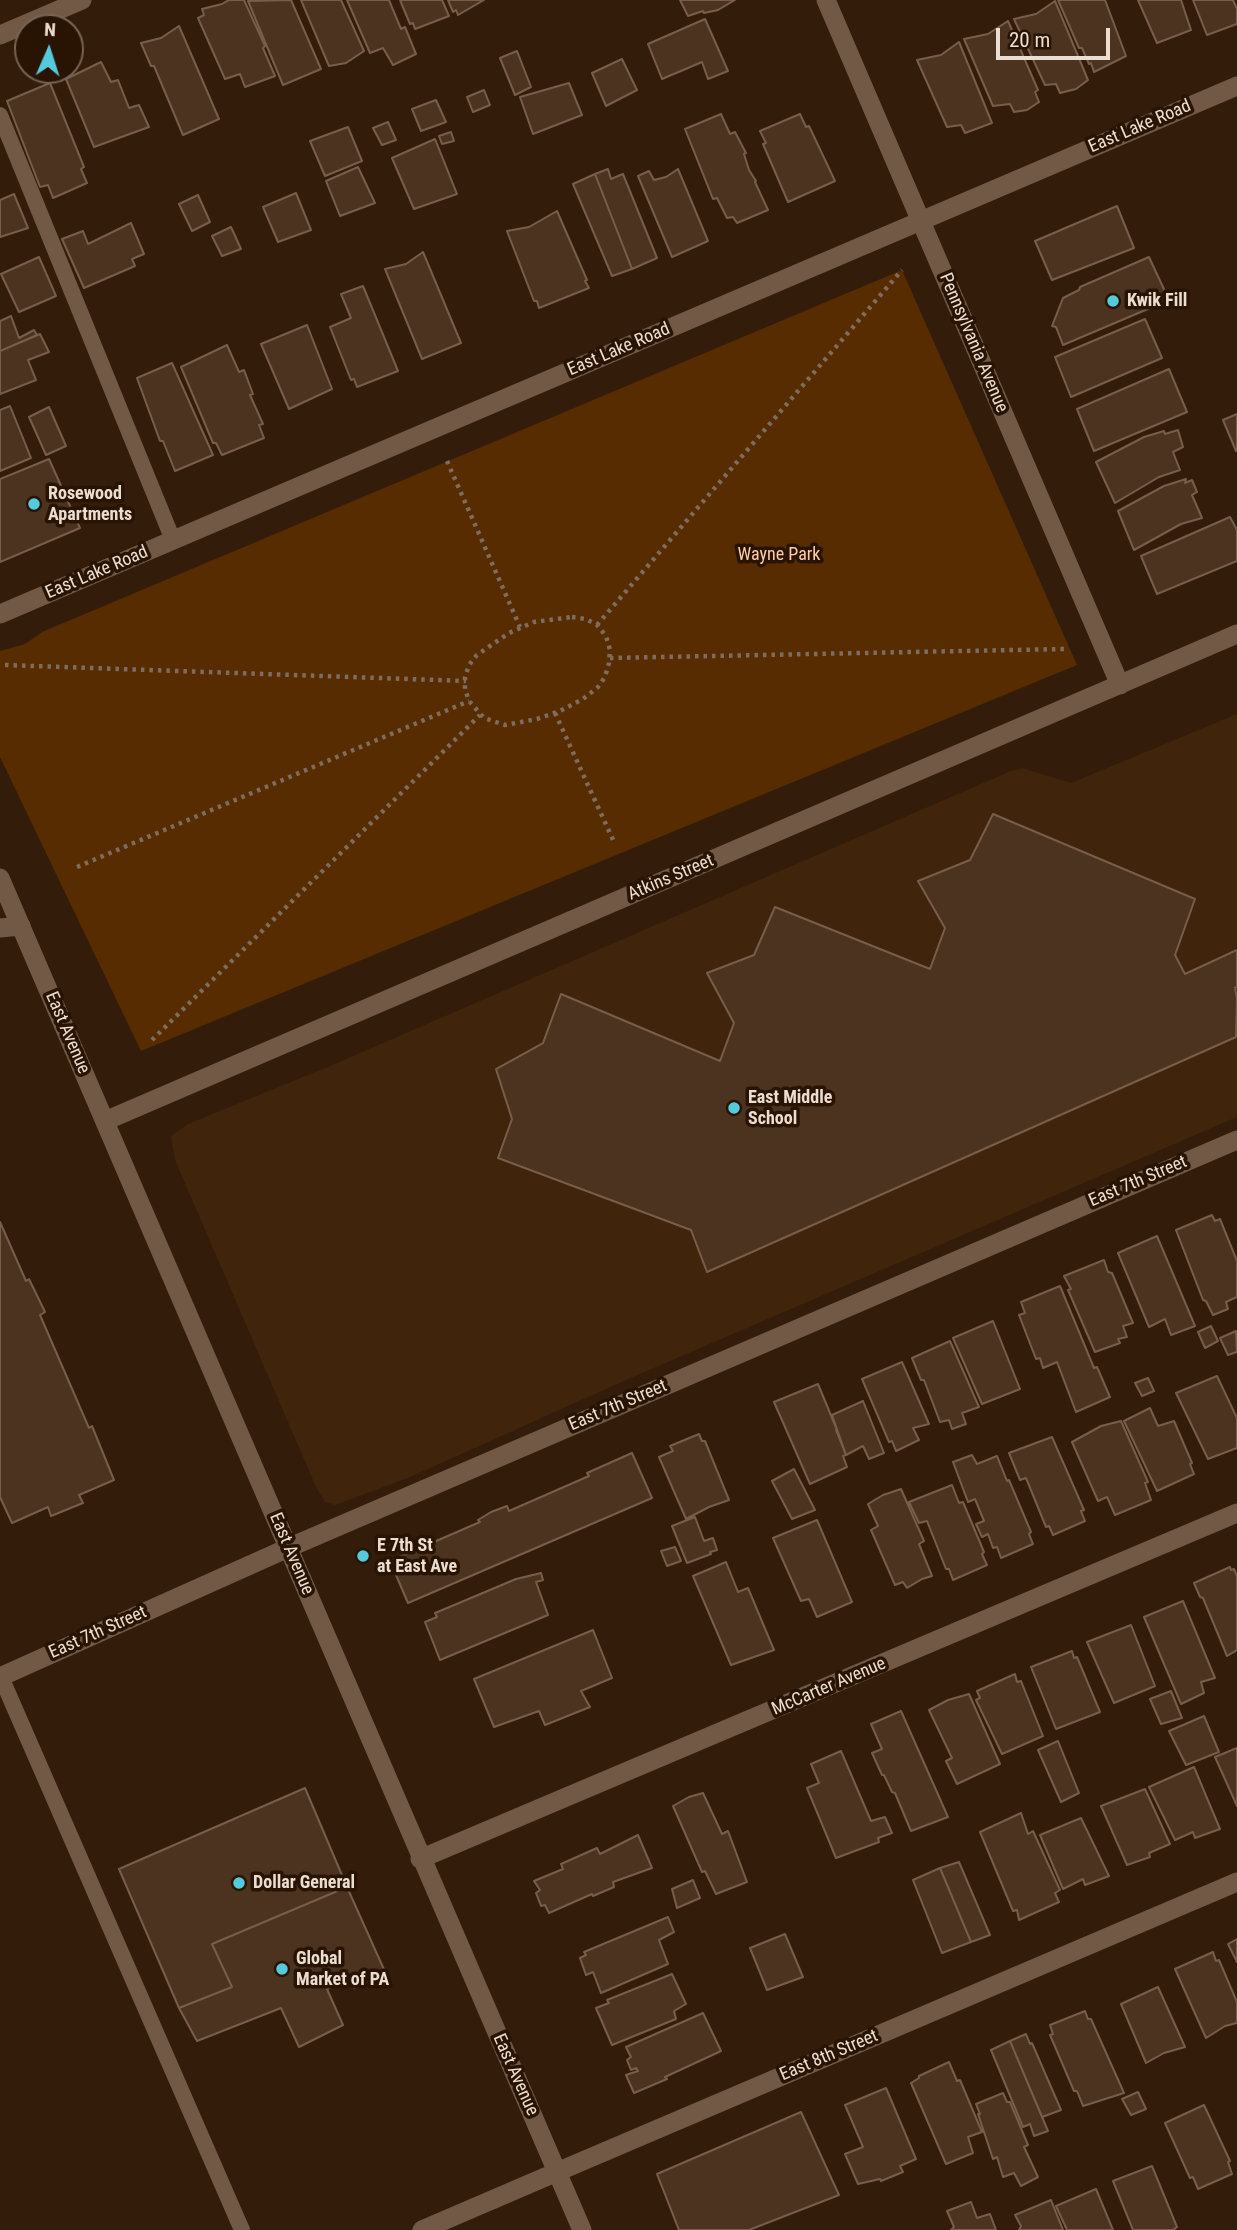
<!DOCTYPE html>
<html>
<head>
<meta charset="utf-8">
<style>
	body { margin:0 }
	#map { position:relative; width:1237px; height:2230px; overflow:hidden; background:#331d0a; font-family:"Roboto Condensed",sans-serif }
	canvas { display:block }
	.north { position:absolute; left:14px; top:14px; width:70px; height:70px; box-sizing:border-box; background:#291403; border:2px solid #776455; border-radius:50%; rotate:3deg; font-size:19px; font-weight:700; line-height:28px; text-align:center; color:#ecddd1 }
	.north::after { content:''; display:block; margin:auto; width:24px; height:32px; background:#54cadd; clip-path:polygon(50% 0,100% 100%,50% 72%,0 100%) }
	.scale { position:absolute; left:996px; top:28px; width:114px; height:32px; box-sizing:border-box; border:4px solid #ecddd1; border-top:0; padding-left:9px; font-size:21px; line-height:24px; white-space:nowrap; color:#ecddd1; -webkit-text-stroke:5px #291403; paint-order:stroke }
</style>
</head>
<body>
<div id="map">
<canvas width="1237" height="2230"></canvas>
<div class="north">N</div>
<div class="scale">20 m</div>
</div>
<script>
const g = document.querySelector('canvas').getContext('2d');
g.lineJoin = 'round';
function paint(path, color) {
  g.fillStyle = color;
  g.fill(path, 'evenodd');
}
function poly(rows) {
  const path = new Path2D();
  for (const r of rows) {
    path.moveTo(r[0], r[1]);
    for (let i = 2; i < r.length; i += 2) path.lineTo(r[i], r[i + 1]);
  }
  return path;
}
function trace(path, color, width, dash) {
  g.strokeStyle = color;
  g.lineWidth = width;
  g.lineCap = dash ? 'butt' : 'round';
  g.setLineDash(dash || []);
  g.stroke(path);
}
function drawText(font, color, halo, rows, align = 'center') {
  g.font = font + ' "Roboto Condensed",sans-serif';
  g.lineWidth = 7;
  g.setLineDash([]);
  g.textBaseline = 'middle';
  g.strokeStyle = halo;
  g.fillStyle = color;
  for (const [text, x, y, turn = 0] of rows) {
    g.save();
    g.translate(x, y);
    g.rotate((+turn || 0) * Math.PI / 180);
    g.textAlign = isNaN(turn) ? turn : align;
    if (halo) g.strokeText(text, 0, 0);
    g.fillText(text, 0, 0);
    g.restore();
  }
}
const built = poly([
	[1237,714,1237,1117,626,1380,408,1478,335,1505,325,1502,316,1487,175,1160,171,1136,188,1124,330,1066,1011,771,1022,768,1071,783]
]);
const green = poly([
	[902,270,1077,665,141,1051,0,757,0,651,25,644,42,632]
]);
const building = poly([
	[229,0,244,0,265,46,263,48,275,76,245,87,240,74,225,79,198,18,204,15,202,9,222,4,229,0],
	[291,0,321,69,283,85,248,1,291,0],
	[301,0,341,0,364,51,346,63,329,66,301,0],
	[347,0,389,0,401,29,405,27,416,54,393,65,383,48,370,53,347,0],
	[400,0,442,0,449,16,415,29,413,23,410,24,400,0],
	[448,0,484,0,458,15,456,10,453,12,448,0],
	[680,0,735,0,718,10,704,13,703,11,688,16,680,0],
	[1058,0,1105,0,1126,56,1094,72,1091,63,1089,64,1082,48,1079,48,1058,0],
	[1138,0,1181,0,1191,30,1157,43,1138,0],
	[1193,0,1233,0,1237,9,1237,24,1207,35,1193,0],
	[1055,1,1088,80,1076,89,1060,93,1056,84,1045,85,1014,19,1036,14,1055,1],
	[705,19,728,71,708,79,702,62,662,79,648,44,705,19],
	[1008,21,1038,90,1035,92,1039,102,1027,110,1014,112,1010,104,993,106,964,39,988,34,1008,21],
	[179,26,219,119,183,135,154,66,151,66,141,43,161,38,179,26],
	[959,42,992,123,965,133,961,125,947,127,917,60,941,55,959,42],
	[517,51,531,87,515,95,500,58,517,51],
	[622,59,637,90,606,106,592,73,622,59],
	[101,62,111,82,118,80,129,108,139,105,149,127,94,147,66,79,101,62],
	[50,83,84,167,81,169,87,183,53,198,48,185,40,187,7,101,50,83],
	[569,83,582,115,533,134,520,97,569,83],
	[484,90,490,105,473,112,467,97,484,90],
	[436,100,446,122,421,131,412,109,436,100],
	[721,114,730,134,735,132,746,153,744,154,749,170,756,181,755,182,768,210,737,223,733,217,727,218,717,198,713,199,685,129,721,114],
	[800,114,806,127,809,126,835,181,788,202,763,144,766,143,760,131,800,114],
	[388,122,396,140,382,145,373,128,388,122],
	[348,127,362,161,325,176,310,141,348,127],
	[451,132,454,141,442,144,439,136,451,132],
	[435,139,457,194,414,209,392,158,435,139],
	[358,167,375,203,340,216,326,181,358,167],
	[608,169,611,179,623,174,657,258,632,269,595,174,608,169],
	[678,169,708,241,672,257,638,176,649,171,654,180,666,177,678,169],
	[595,174,632,269,612,276,573,184,595,174],
	[296,193,311,230,278,242,263,207,296,193],
	[14,194,28,228,0,237,0,200,14,194],
	[198,195,210,222,192,231,179,204,198,195],
	[1117,206,1134,248,1052,280,1035,241,1117,206],
	[557,211,587,280,585,281,589,288,539,308,537,301,534,301,507,231,529,227,557,211],
	[131,223,144,254,132,259,135,266,84,288,62,239,83,231,88,244,131,223],
	[231,227,241,249,222,256,212,236,231,227],
	[423,252,461,343,422,359,385,269,406,264,423,252],
	[39,257,56,296,19,312,1,274,39,257],
	[1149,257,1169,300,1063,345,1056,327,1052,326,1063,298,1079,290,1080,287,1149,257],
	[363,286,398,371,357,387,354,379,351,380,330,327,351,318,341,294,363,286],
	[11,316,19,338,34,330,37,335,0,351,0,321,11,316],
	[1145,319,1162,358,1071,397,1055,357,1145,319],
	[307,325,332,389,289,409,261,344,307,325],
	[40,334,49,352,28,360,36,380,0,394,0,351,40,334],
	[227,345,239,372,244,370,253,394,250,395,263,424,259,425,264,438,222,455,216,443,213,443,181,367,227,345],
	[172,363,213,455,175,471,163,441,160,441,137,378,172,363],
	[1169,369,1187,412,1094,451,1077,409,1169,369],
	[10,406,31,458,0,471,0,410,10,406],
	[49,407,66,446,46,455,29,417,49,407],
	[1237,414,1237,450,1236,451,1223,420,1237,414],
	[1178,430,1183,447,1173,452,1180,470,1159,477,1115,503,1096,462,1144,437,1164,431,1165,434,1178,430],
	[49,459,80,528,0,562,0,479,49,459],
	[1186,479,1185,483,1192,480,1197,492,1192,495,1202,518,1181,524,1134,550,1118,511,1164,486,1186,479],
	[1230,517,1237,530,1237,561,1157,594,1141,556,1230,517],
	[993,814,1195,899,1175,955,1185,974,1237,950,1237,987,1235,988,1237,998,1236,1037,707,1272,691,1230,498,1158,512,1119,496,1069,543,1043,561,994,720,1061,734,1023,707,973,754,955,775,907,930,969,945,928,918,881,970,860,993,814],
	[1212,1215,1215,1221,1220,1219,1237,1261,1237,1297,1226,1302,1228,1309,1213,1315,1206,1301,1203,1300,1176,1230,1212,1215],
	[0,1222,26,1281,29,1279,45,1312,40,1315,89,1428,92,1426,114,1480,79,1495,83,1503,51,1516,48,1507,12,1523,0,1497,0,1222],
	[1157,1236,1195,1326,1171,1335,1165,1319,1149,1327,1118,1253,1157,1236],
	[1104,1260,1108,1272,1112,1273,1133,1323,1123,1326,1127,1337,1118,1339,1120,1343,1095,1352,1068,1290,1071,1289,1064,1276,1104,1260],
	[1060,1286,1094,1368,1097,1367,1110,1397,1076,1412,1057,1362,1043,1368,1040,1358,1036,1359,1019,1315,1025,1313,1021,1302,1060,1286],
	[993,1321,1020,1389,982,1404,953,1338,993,1321],
	[1211,1326,1218,1341,1205,1348,1198,1332,1211,1326],
	[1236,1331,1237,1352,1228,1355,1220,1338,1236,1331],
	[950,1341,979,1407,962,1413,966,1424,952,1429,949,1420,940,1422,924,1380,921,1380,912,1358,950,1341],
	[902,1362,929,1424,913,1428,919,1440,896,1451,892,1441,889,1442,862,1379,902,1362],
	[1217,1376,1237,1418,1237,1448,1208,1459,1176,1393,1217,1376],
	[1148,1378,1154,1391,1142,1396,1135,1383,1148,1378],
	[818,1384,837,1430,836,1430,846,1455,843,1456,847,1467,810,1484,774,1402,818,1384],
	[863,1401,884,1453,869,1459,863,1446,846,1455,832,1415,863,1401],
	[1150,1408,1158,1426,1174,1421,1192,1463,1190,1464,1194,1474,1157,1491,1124,1421,1150,1408],
	[1121,1421,1148,1482,1145,1483,1151,1500,1115,1515,1107,1497,1098,1501,1072,1442,1101,1426,1121,1421],
	[699,1434,702,1441,705,1441,729,1500,709,1507,686,1519,659,1457,673,1451,670,1446,699,1434],
	[1052,1437,1084,1510,1081,1511,1085,1521,1053,1535,1049,1526,1046,1527,1026,1478,1020,1480,1009,1453,1052,1437],
	[632,1453,652,1498,408,1603,390,1561,480,1522,478,1520,491,1512,507,1506,509,1511,589,1476,587,1473,632,1453],
	[972,1455,977,1464,997,1456,1007,1481,1009,1480,1031,1532,1029,1534,1033,1544,1001,1558,997,1547,993,1548,988,1534,982,1537,976,1524,984,1521,975,1499,968,1502,953,1462,972,1455],
	[794,1469,815,1510,792,1519,772,1481,794,1469],
	[952,1485,959,1503,963,1502,984,1552,982,1554,987,1565,953,1580,949,1569,946,1569,927,1521,919,1523,909,1502,952,1485],
	[901,1489,924,1541,919,1544,932,1576,922,1579,907,1588,903,1582,895,1585,871,1530,878,1526,868,1504,883,1495,901,1489],
	[695,1517,704,1541,713,1538,717,1550,710,1552,711,1554,687,1563,672,1526,695,1517],
	[817,1520,852,1602,817,1617,809,1599,801,1601,773,1538,817,1520],
	[675,1547,681,1561,667,1566,661,1551,675,1547],
	[726,1562,738,1592,748,1588,774,1650,731,1665,693,1576,726,1562],
	[1230,1567,1231,1570,1234,1569,1237,1576,1237,1650,1227,1656,1203,1598,1200,1597,1194,1583,1230,1567],
	[541,1573,543,1580,536,1582,548,1615,440,1660,425,1622,437,1617,435,1613,459,1603,516,1579,541,1573],
	[1183,1601,1215,1678,1201,1682,1204,1693,1181,1704,1144,1617,1183,1601],
	[1131,1625,1155,1686,1114,1703,1087,1642,1131,1625],
	[593,1630,612,1678,581,1691,590,1707,545,1725,539,1711,494,1727,474,1679,593,1630],
	[1072,1651,1074,1658,1077,1657,1100,1712,1056,1729,1031,1667,1072,1651],
	[1015,1674,1017,1682,1021,1681,1043,1736,1002,1754,976,1700,980,1698,977,1691,1015,1674],
	[1171,1691,1182,1718,1161,1724,1150,1699,1171,1691],
	[969,1694,1000,1764,957,1784,946,1761,952,1758,929,1710,948,1700,969,1694],
	[901,1711,948,1817,911,1831,895,1793,892,1792,884,1775,882,1775,872,1753,882,1749,871,1724,901,1711],
	[1204,1716,1219,1752,1186,1765,1169,1731,1204,1716],
	[1058,1741,1079,1793,1061,1802,1038,1750,1058,1741],
	[1237,1748,1237,1806,1215,1757,1237,1748],
	[841,1751,871,1821,885,1817,892,1833,878,1838,879,1842,836,1858,807,1788,819,1783,811,1764,841,1751],
	[1194,1767,1220,1829,1195,1838,1193,1832,1175,1840,1149,1787,1194,1767],
	[305,1788,347,1887,212,1944,232,1987,179,2008,119,1869,305,1788],
	[1145,1789,1170,1844,1149,1853,1150,1857,1127,1865,1101,1806,1145,1789],
	[703,1793,722,1834,728,1831,747,1882,716,1894,705,1871,702,1872,673,1806,689,1797,703,1793],
	[1021,1813,1028,1834,1033,1831,1060,1890,1055,1893,1059,1902,1019,1920,1017,1910,1013,1911,980,1832,1021,1813],
	[1081,1818,1109,1876,1085,1885,1083,1879,1063,1889,1040,1835,1081,1818],
	[638,1835,652,1868,613,1882,614,1887,593,1896,592,1894,549,1913,545,1905,541,1906,536,1893,540,1890,534,1881,563,1869,561,1864,597,1848,600,1854,638,1835],
	[959,1862,990,1935,971,1942,940,1868,959,1862],
	[940,1868,971,1942,942,1953,913,1880,940,1868],
	[693,1880,700,1898,677,1908,672,1889,693,1880],
	[347,1887,386,1974,354,1988,350,1979,327,1989,343,2025,299,2047,281,2008,197,2041,179,2008,232,1987,212,1944,347,1887],
	[668,1917,674,1932,659,1940,668,1964,601,1993,593,1972,586,1975,580,1958,586,1955,584,1952,668,1917],
	[785,1934,803,1977,767,1990,750,1948,785,1934],
	[1237,1939,1237,1962,1228,1944,1237,1939],
	[1213,1952,1216,1961,1219,1960,1237,2002,1237,2023,1225,2026,1206,2038,1175,1969,1213,1952],
	[672,1974,686,2004,674,2011,676,2019,612,2045,596,2008,609,2003,607,2000,672,1974],
	[1158,1987,1185,2047,1164,2053,1146,2063,1121,2004,1158,1987],
	[1085,2011,1088,2019,1091,2019,1124,2093,1083,2106,1077,2091,1074,2091,1050,2035,1053,2034,1050,2025,1085,2011],
	[703,2013,721,2051,665,2077,667,2079,634,2093,626,2075,638,2071,636,2068,631,2070,627,2060,631,2057,626,2047,703,2013],
	[1026,2034,1030,2044,1032,2043,1061,2110,1042,2117,1010,2041,1026,2034],
	[1010,2041,1048,2131,1034,2136,1030,2124,1023,2127,991,2050,1010,2041],
	[949,2062,957,2081,960,2080,982,2132,968,2137,973,2153,946,2164,911,2083,919,2078,919,2076,949,2062],
	[886,2088,916,2159,900,2166,903,2172,881,2181,880,2179,858,2184,845,2154,863,2147,845,2105,886,2088],
	[1138,2092,1146,2109,1131,2115,1122,2099,1138,2092],
	[1003,2093,1007,2102,1010,2102,1028,2145,1024,2147,1038,2177,1021,2186,1014,2173,1003,2177,997,2157,993,2159,978,2114,980,2114,976,2104,1003,2093],
	[1204,2105,1230,2161,1228,2162,1232,2174,1198,2189,1193,2177,1190,2178,1165,2123,1204,2105],
	[801,2112,839,2195,749,2230,679,2230,657,2174,801,2112],
	[1152,2166,1177,2227,1173,2230,1133,2230,1113,2181,1152,2166],
	[1096,2189,1113,2230,1067,2230,1056,2206,1096,2189],
	[1051,2200,1063,2230,1019,2230,1021,2226,1015,2215,1051,2200],
	[971,2202,977,2218,990,2214,996,2230,951,2230,954,2227,947,2211,971,2202]
]);
const path = poly([
	[447,461,520,627],
	[572,617,586,619,597,625,606,636,610,650,609,663,605,677,598,687,583,699,560,711,537,719,505,725,484,718,469,701,465,689,465,677,469,665,477,655,509,633,534,622,572,617],
	[597,625,902,270],
	[610,658,1064,649],
	[5,665,466,681],
	[555,713,614,842],
	[77,867,469,701],
	[152,1040,480,715]
]);
const service = poly([
	[0,115,173,540],
	[1,1677,242,2230]
]);
const minor = poly([
	[826,0,1120,685],
	[0,35,82,0],
	[105,1121,1237,634],
	[0,1677,288,1548,1237,1140],
	[420,1859,1237,1513],
	[557,2172,1237,1882]
]);
const tertiary = poly([
	[0,878,582,2230],
	[422,2230,557,2172]
]);
const secondary = poly([
	[0,614,1237,86],
	[0,928,21,926]
]);
const markers = [
	[1113,301,7,"#54cadd"],
	[34,504,7,"#54cadd"],
	[734,1108,7,"#54cadd"],
	[363,1556,7,"#54cadd"],
	[239,1883,7,"#54cadd"],
	[282,1969,7,"#54cadd"]
];
const streetNames = [
	["East Lake Road",1140,127,-23],
	["Pennsylvania Avenue",973,343,67],
	["East Lake Road",619,350,-23],
	["East Lake Road",97,573,-23],
	["Atkins Street",671,878,-23],
	["East Avenue",67,1033,67],
	["East 7th Street",1138,1182,-23],
	["East 7th Street",618,1406,-23],
	["East Avenue",291,1554,67],
	["East 7th Street",98,1633,-24],
	["McCarter Avenue",829,1687,-23],
	["East 8th Street",829,2056,-23],
	["East Avenue",515,2075,66]
];
const poiNames = [
	["Kwik Fill",1127,301],
	["Rosewood",48,494],
	["Apartments",48,515],
	["East Middle",748,1098],
	["School",748,1119],
	["E 7th St",377,1546],
	["at East Ave",377,1567],
	["Dollar General",253,1883],
	["Global",296,1959],
	["Market of PA",296,1980]
];
const parkNames = [
	["Wayne Park",779,555]
];
paint(built, '#40240c');
paint(green, '#562c00');
paint(building, '#4b3320');
trace(building, '#785e4a', 2);
trace(path, '#7f6c5c', 4.5, [3.5, 5]);
trace(service, '#725945', 16);
trace(minor, '#725945', 19);
trace(tertiary, '#725945', 19);
trace(secondary, '#725945', 19);
for (const [x, y, r, color] of markers) {
  const dot = new Path2D();
  dot.arc(x, y, r, 0, 2 * Math.PI);
  g.fillStyle = color;
  g.fill(dot);
  trace(dot, '#291403', 2.5);
}
drawText('18px', '#ecddd1', '#291403', streetNames);
drawText('bold 18px', '#ecddd1', '#291403', poiNames, 'left');
drawText('18px', '#fdcda9', '#291403', parkNames);
</script>
</body>
</html>
